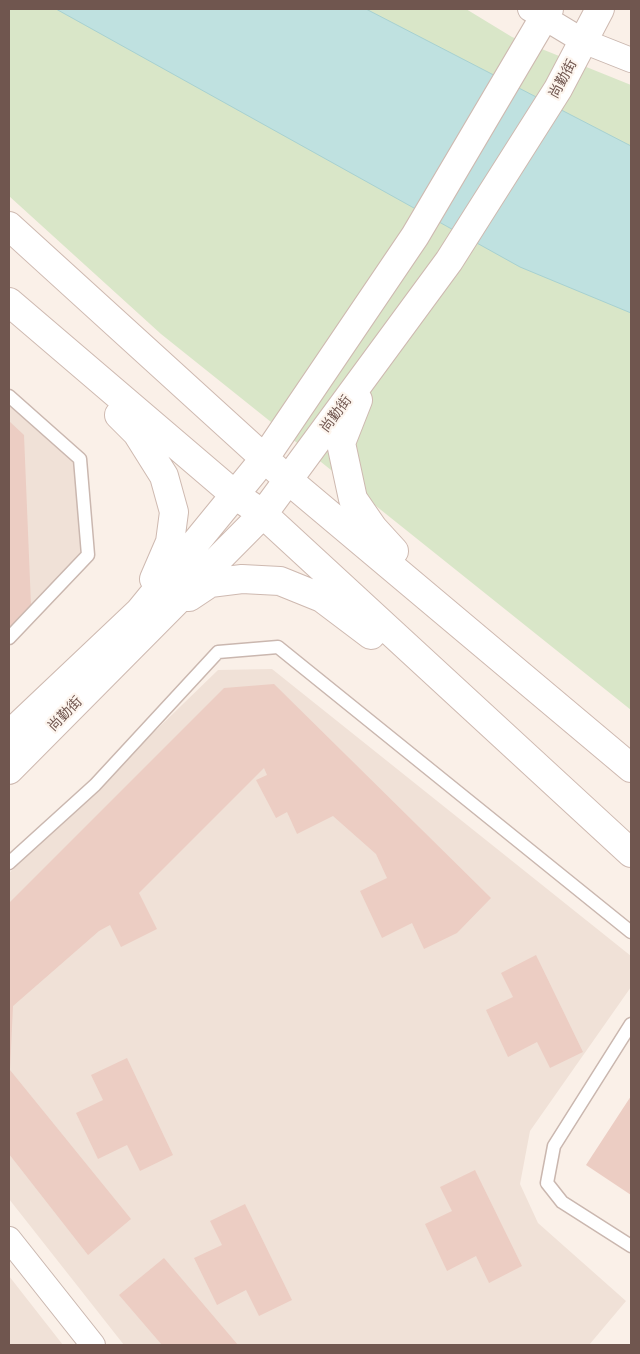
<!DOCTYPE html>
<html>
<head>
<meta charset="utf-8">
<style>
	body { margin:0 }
	#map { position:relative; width:640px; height:1354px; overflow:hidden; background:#faf0e8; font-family:Mulish,sans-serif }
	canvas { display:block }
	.frame { position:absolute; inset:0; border:10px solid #70564f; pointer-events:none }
</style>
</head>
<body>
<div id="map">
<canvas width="640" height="1354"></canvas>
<div class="frame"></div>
</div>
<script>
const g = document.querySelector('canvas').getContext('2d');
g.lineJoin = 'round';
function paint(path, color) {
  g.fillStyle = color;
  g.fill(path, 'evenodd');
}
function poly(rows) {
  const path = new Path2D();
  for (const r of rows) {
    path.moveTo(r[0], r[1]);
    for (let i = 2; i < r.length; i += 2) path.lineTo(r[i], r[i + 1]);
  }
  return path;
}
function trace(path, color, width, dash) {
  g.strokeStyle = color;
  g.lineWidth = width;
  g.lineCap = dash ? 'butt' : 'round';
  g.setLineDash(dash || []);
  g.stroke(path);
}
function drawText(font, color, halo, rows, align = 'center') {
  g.font = font + ' Mulish,"Noto Sans SC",sans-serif';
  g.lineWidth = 4.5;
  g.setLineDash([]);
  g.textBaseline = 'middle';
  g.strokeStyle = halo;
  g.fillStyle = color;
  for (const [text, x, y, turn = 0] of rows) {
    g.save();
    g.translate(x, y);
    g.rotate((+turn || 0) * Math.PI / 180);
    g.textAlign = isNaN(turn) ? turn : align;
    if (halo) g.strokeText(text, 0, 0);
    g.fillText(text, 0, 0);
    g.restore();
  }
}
const residential = poly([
	[9,402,74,461,82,552,9,632],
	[272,669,631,956,631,987,530,1131,520,1184,538,1223,626,1301,589,1345,124,1345,9,1199,9,873,218,670],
	[9,1276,63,1345,9,1345]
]);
const green = poly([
	[9,9,466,9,512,37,631,85,631,710,161,334,9,196]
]);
const water = poly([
	[56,9,366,9,631,146,631,313,520,267,56,9]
]);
const building = poly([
	[9,421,24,435,31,605,9,629],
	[274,684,491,898,457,933,424,949,412,923,382,938,360,891,387,878,376,854,333,816,297,834,287,812,276,818,256,780,267,775,264,768,139,893,157,929,121,947,110,925,99,931,13,1006,10,1070,131,1219,88,1255,9,1154,9,903,224,688],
	[536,955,583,1052,550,1068,537,1042,508,1057,486,1010,513,997,501,973],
	[127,1058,173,1155,140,1171,127,1145,98,1159,76,1113,103,1100,91,1075],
	[631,1096,631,1195,586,1165],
	[475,1170,522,1266,489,1283,476,1256,447,1271,425,1224,452,1211,440,1187],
	[245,1204,292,1300,259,1316,246,1290,217,1305,194,1258,222,1245,210,1221],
	[164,1258,238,1345,162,1345,119,1295]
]);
const lane = poly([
	[9,396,80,459,88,555,9,638],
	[9,863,95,785,218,652,278,647,631,932],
	[631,1024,554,1146,547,1183,562,1202,631,1246]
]);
const street = poly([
	[530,9,583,41,631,60],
	[9,1239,93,1345]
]);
const secondary = poly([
	[9,226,287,479,631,768],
	[9,302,235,495,263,514,631,853],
	[358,400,341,443,353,499,373,528,394,551],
	[119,415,137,433,164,476,174,512,170,542,154,579],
	[189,597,210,583,242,579,280,581,322,598,371,635],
	[9,735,139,612,264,459,415,236,549,9],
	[9,770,263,514,449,261,558,89,600,9]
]);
const streetNames = [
	["尚勤街",563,79,-61],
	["尚勤街",336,414,-53],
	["尚勤街",65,714,-46]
];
paint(residential, '#f0e1d7');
paint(green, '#d9e6c8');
paint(water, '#bfe1e0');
trace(water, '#a7d1d1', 1);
paint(building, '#eccdc3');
trace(lane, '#cab7af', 15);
trace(street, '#cab7af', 26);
trace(secondary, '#ceb9b0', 30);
trace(lane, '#fff', 12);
trace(street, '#fff', 24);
trace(secondary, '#fff', 28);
drawText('14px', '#70564f', '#fdf5ee', streetNames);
</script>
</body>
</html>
